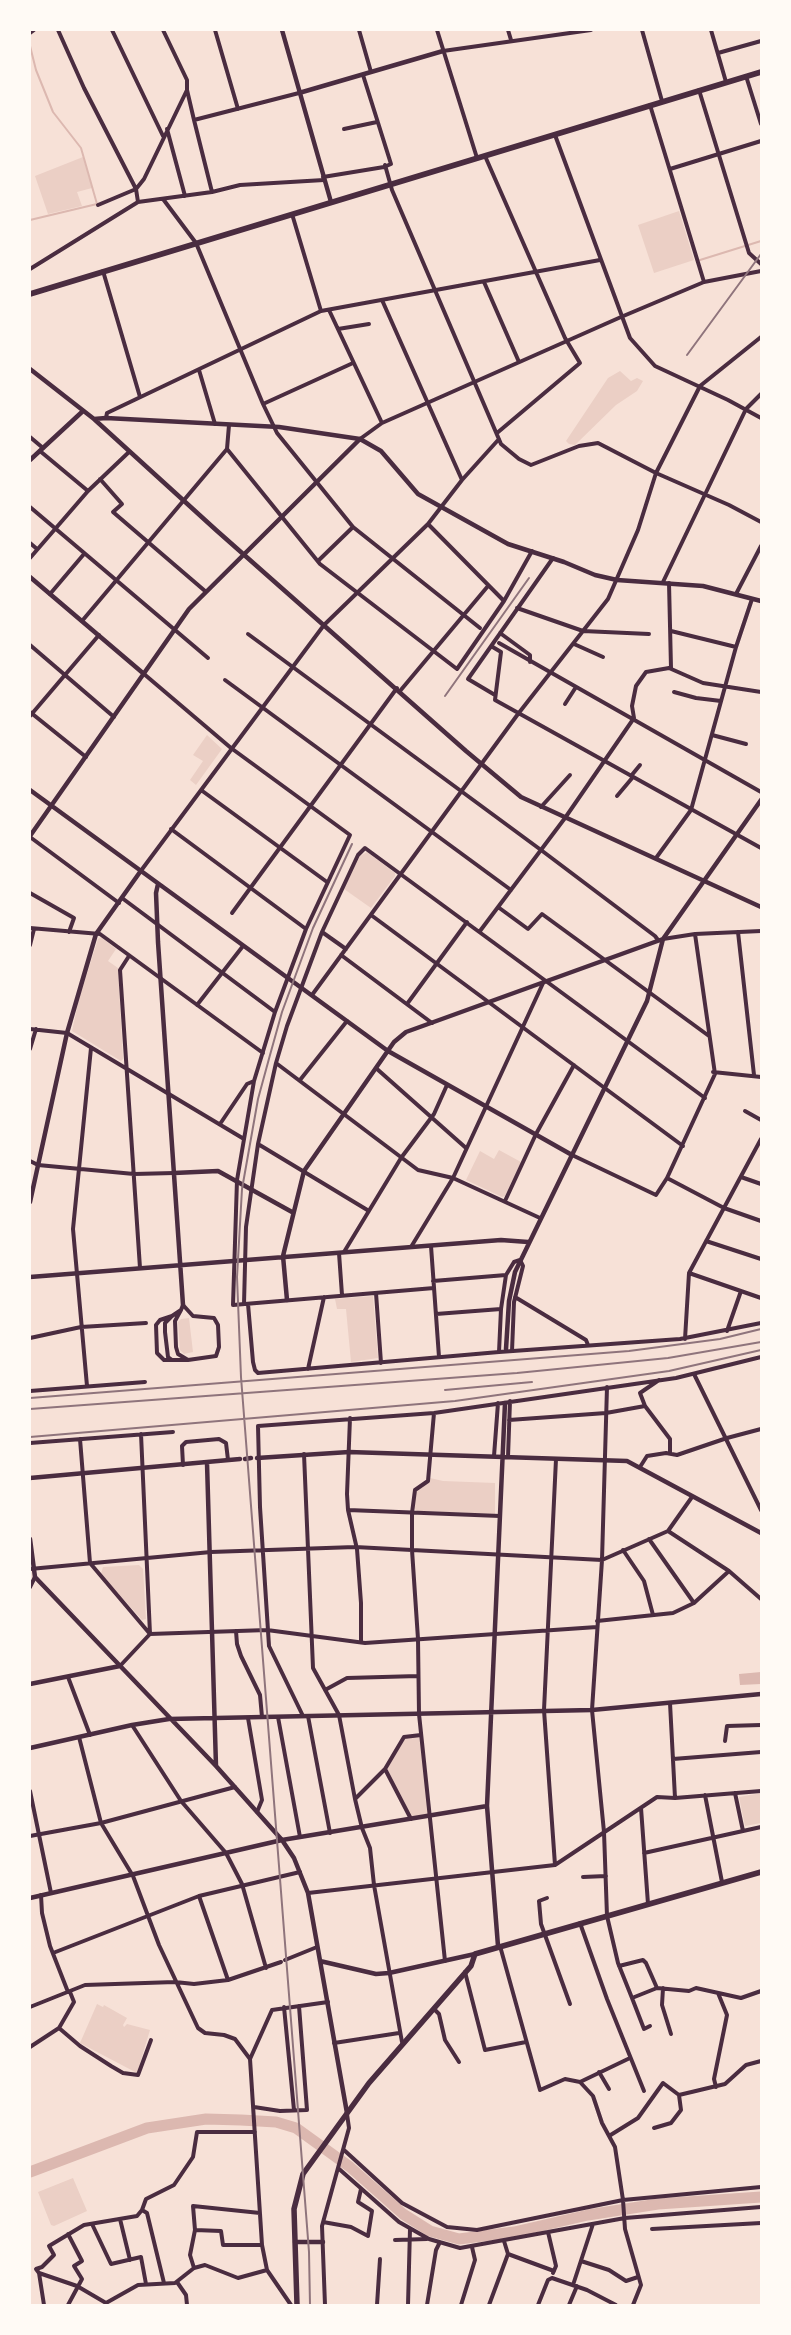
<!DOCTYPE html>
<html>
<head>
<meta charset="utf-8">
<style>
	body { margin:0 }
	#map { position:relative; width:791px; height:2335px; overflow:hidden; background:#f7e1d7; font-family:"Varela Round",sans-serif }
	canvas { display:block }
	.frame { position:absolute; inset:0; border:31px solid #fffaf5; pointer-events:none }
</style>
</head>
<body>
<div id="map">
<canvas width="791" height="2335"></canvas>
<div class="frame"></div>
</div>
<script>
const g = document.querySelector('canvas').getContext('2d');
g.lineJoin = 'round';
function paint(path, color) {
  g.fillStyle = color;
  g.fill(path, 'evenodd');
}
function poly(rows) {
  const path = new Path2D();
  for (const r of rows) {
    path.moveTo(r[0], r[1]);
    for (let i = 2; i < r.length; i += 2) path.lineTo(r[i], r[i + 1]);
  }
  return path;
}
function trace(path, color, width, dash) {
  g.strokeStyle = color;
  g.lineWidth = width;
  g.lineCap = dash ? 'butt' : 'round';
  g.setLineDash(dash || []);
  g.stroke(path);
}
const green = poly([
	[83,157,92,188,77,192,82,206,48,214,35,176],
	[679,211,694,260,654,273,638,225],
	[620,371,631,381,637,378,643,381,637,391,616,405,575,445,569,444,566,441,608,378],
	[207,735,222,749,196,785,190,780,203,761,193,755],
	[367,852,395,873,395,876,371,908,344,889,360,856],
	[101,937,116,949,108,961,118,968,123,1059,121,1061,72,1031,79,999,98,939],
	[499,1150,521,1162,505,1196,502,1197,466,1180,480,1151,494,1159],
	[373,1296,378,1358,351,1362,346,1309,337,1309,335,1299],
	[189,1318,193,1352,184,1354,180,1350,178,1322,181,1319],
	[430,1478,443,1481,495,1483,495,1514,417,1511,414,1508,416,1492,429,1482],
	[139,1565,143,1569,146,1619,142,1620,101,1574,103,1567],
	[421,1735,431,1817,411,1819,385,1769,404,1737],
	[761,1793,761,1823,745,1826,739,1797],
	[97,2004,103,2007,104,2005,127,2018,123,2025,124,2027,127,2024,150,2030,137,2073,80,2043],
	[73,2178,87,2211,54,2226,51,2225,38,2192]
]);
const water = poly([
	[761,1672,761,1684,740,1685,739,1674]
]);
const stream = poly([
	[30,46,36,70,53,112,81,148,97,204,30,220],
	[700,260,761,241]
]);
const river = poly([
	[30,2172,147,2128,206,2119,241,2120,276,2122,296,2128,350,2167,403,2214,430,2231,459,2239,514,2232,588,2215,658,2204,761,2197]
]);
const minor = poly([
	[58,30,84,88,136,189,138,202],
	[112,30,163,136],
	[163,30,187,80,187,90,194,120,299,93],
	[215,30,238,109],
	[359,30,371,72],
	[437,30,477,158],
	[508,30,511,40],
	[642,30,662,101],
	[711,30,726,82],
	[30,33,34,30],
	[443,51,591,30],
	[718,53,761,41],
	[746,76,761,124],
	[699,90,749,253,761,264],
	[650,105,704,282],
	[194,120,212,192],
	[167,129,185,196],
	[344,129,377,122],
	[555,135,630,338,655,366,728,400,761,418],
	[485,156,565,338,580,363,497,433],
	[385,165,392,190,501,444,519,459,531,465,579,446,598,443,656,473,729,505,761,522],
	[670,169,761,141],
	[323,177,384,167,391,164,363,75],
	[163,199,196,243,263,404,277,433,353,527,480,628],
	[98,205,136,189,144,179,187,90],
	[292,214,321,311],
	[30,269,138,202,212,192,240,185,324,180],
	[103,271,140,397],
	[484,282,519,362],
	[382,300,462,480],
	[329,310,382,423],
	[338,329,369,324],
	[199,370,215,424],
	[263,404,353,363],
	[106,418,107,413,321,311,600,260],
	[30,437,43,448],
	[360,439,382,423,621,317,704,282,761,271],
	[227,449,320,564,457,669,504,601,532,551],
	[40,451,88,491],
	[100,479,122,504,113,512,205,591],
	[30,507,208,658],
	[428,524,504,601],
	[30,543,37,549],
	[30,558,88,491,129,452],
	[318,561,353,527],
	[663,582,746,409,761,394],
	[669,583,671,668],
	[50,594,84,554],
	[736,594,761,546],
	[517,608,583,631,649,634],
	[82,621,227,449,229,425],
	[671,631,736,647],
	[500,633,530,655,530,662],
	[248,634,541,850,655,936,658,940],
	[499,643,761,792],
	[574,644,603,657],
	[30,645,114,717],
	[491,646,501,652,495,700,761,848],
	[144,674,231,748,350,835,306,929,275,1012,254,1081,237,1180,233,1305,434,1288],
	[225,680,511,890],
	[400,691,488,586],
	[674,692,696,698,721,701],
	[495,695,468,679,553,558],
	[565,704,576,687],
	[30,712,86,757],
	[30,716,99,635],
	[712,735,746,744],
	[631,776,640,765],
	[201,790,327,882],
	[617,796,633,777],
	[541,807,570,775],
	[171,829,306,929],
	[30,837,119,903],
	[656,858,691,810,736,647,752,599],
	[140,872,324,625,428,524,462,480,499,439],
	[30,893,74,918,69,932],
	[122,898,275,1012],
	[498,907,528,929,542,914,709,1036],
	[232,913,397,688],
	[371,915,683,1146],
	[30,928,100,934,263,1053],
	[480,931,565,818,634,718,632,706,636,686,646,672,669,668,703,683,761,692],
	[322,932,346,949],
	[738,932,754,1075],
	[663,939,695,934,761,931],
	[30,945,34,929],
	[341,955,432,1023],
	[129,956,120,970,140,1268],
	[312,995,518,714,608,599,638,530,656,473,700,386,761,337],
	[407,1004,467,922],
	[197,1005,243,946],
	[30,1029,67,1033,244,1139],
	[30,1049,36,1029],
	[276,1063,418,1170,453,1178,540,1218],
	[377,1069,466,1148],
	[713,1072,761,1077],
	[300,1080,347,1021],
	[745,1111,761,1120],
	[220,1124,247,1084,254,1081],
	[258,1144,369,1211],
	[572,1155,656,1195,667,1178,715,1074,695,934],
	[30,1161,38,1165,134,1174,174,1173],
	[741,1177,761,1184],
	[667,1178,724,1208,761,1221],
	[505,1201,536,1134,574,1065],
	[706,1241,761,1259],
	[431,1246,439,1357],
	[411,1247,453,1178,544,981],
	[344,1252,401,1158,434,1114,447,1085],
	[339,1253,342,1295],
	[689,1273,761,1298],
	[433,1281,506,1275],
	[376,1293,381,1363],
	[515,1297,586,1340,588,1345],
	[244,1304,246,1227,258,1144,276,1063,287,1026,322,932,358,855,365,848,705,1098],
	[248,1304,253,1362,255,1370,258,1373,499,1352,680,1339,761,1323],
	[181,1310,172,1316,160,1320,156,1325,157,1353,164,1360,188,1360,216,1356,219,1347,218,1325,214,1318,193,1316,183,1305,181,1310,175,1321,176,1347,178,1354,188,1360],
	[436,1314,501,1309],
	[171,1317,165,1323,165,1332,168,1357,172,1360],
	[727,1331,741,1291],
	[30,1338,81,1327,146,1323],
	[685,1339,689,1273,761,1139],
	[499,1352,501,1309,506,1275,514,1262,520,1260,523,1266,514,1302,512,1351],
	[308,1369,324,1297],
	[694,1374,761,1510],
	[87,1386,73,1229,91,1048],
	[607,1387,602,1560,592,1710,604,1832,607,1916,618,1963,632,1998,657,1988,689,1991,696,1988,741,1998,761,1991],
	[30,1391,145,1382],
	[645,1406,640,1393,659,1380],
	[434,1413,428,1481,415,1490,412,1513,412,1550,418,1639,419,1714,445,1961],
	[350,1418,347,1494,348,1510,357,1549,361,1603,361,1642],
	[509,1420,606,1413,645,1406,670,1439,670,1453],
	[141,1434,150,1634],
	[80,1439,90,1563,150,1634],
	[30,1443,173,1432],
	[304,1454,313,1668,339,1715,355,1799,362,1828,370,1848,374,1885,402,2042],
	[494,1456,498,1403],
	[508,1457,510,1401],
	[183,1465,182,1446,186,1442,219,1439,226,1443,228,1460],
	[640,1467,647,1456,666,1453,677,1455,727,1438,761,1429],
	[348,1510,500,1516],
	[668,1531,729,1571,761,1599],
	[649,1539,694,1603],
	[623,1550,644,1581,653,1615],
	[30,1569,211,1552,355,1547,602,1560,668,1531,692,1497],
	[30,1587,35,1577],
	[597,1621,673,1613,694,1603,729,1571],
	[236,1631,237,1644,241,1656,260,1695,262,1717],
	[120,1666,150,1634,267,1630,365,1643,597,1627],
	[68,1677,90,1735],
	[325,1690,347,1678,418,1676],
	[670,1703,675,1798],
	[303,1716,269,1646,260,1507,258,1426,434,1413,676,1378,761,1357],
	[308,1716,330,1833],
	[278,1717,300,1837],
	[248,1718,262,1800,257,1812],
	[132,1725,181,1801,226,1853,242,1884,266,1968],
	[79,1737,101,1823,133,1876,159,1945,198,2028,205,2033,224,2035,235,2039,250,2059],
	[725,1741,727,1726,761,1725],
	[673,1759,761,1752],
	[385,1769,411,1819],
	[30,1791,51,1893],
	[735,1793,743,1831],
	[705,1795,722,1882],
	[355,1799,385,1769,404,1737,421,1735],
	[641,1808,648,1904],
	[30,1836,101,1823,235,1787],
	[644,1853,761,1827],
	[555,1865,544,1710,556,1459],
	[583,1877,606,1876],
	[308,1893,555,1865,657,1797,675,1798,761,1791],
	[41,1895,42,1913,50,1946,68,1992],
	[199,1896,228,1980],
	[547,1898,539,1901,541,1924,570,2004],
	[580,1923,607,1999,644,2091],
	[500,1946,540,2090,565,2079,580,2082,593,2096,602,2123,615,2147,623,2200,625,2229,641,2285,633,2305],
	[53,1953,199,1896,300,1872],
	[285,1960,317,1947],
	[619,1966,643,1960,646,1963,657,1988],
	[465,1972,485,2050,526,2042],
	[663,1988,662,2005,671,2034],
	[632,1998,644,2029,650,2026],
	[30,2007,85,1985,175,1982,194,1984,228,1980,281,1962],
	[284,2007,294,2110],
	[434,2009,439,2014,445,2040,459,2062],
	[59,2028,80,2046,111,2066,123,2073,138,2075,151,2040],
	[334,2043,399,2033],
	[30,2047,59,2028,74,2002,70,1992],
	[599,2072,609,2089],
	[580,2082,630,2058],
	[716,2087,714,2079,727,2015,718,1993],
	[679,2095,725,2084,746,2065,761,2061],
	[254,2107,280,2111,307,2110,299,2006],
	[609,2136,638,2118,663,2083,679,2095,681,2110,671,2123,654,2128],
	[344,2150,402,2203,447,2227,477,2230,623,2200,761,2187],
	[338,2168,399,2222,429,2239,460,2248,625,2218,761,2207],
	[142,2210,147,2213,164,2283],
	[120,2219,130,2260],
	[323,2222,351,2227,368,2236,372,2211,358,2202,361,2189],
	[92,2224,111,2264,141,2257,146,2284],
	[652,2229,761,2223],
	[195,2230,221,2231,223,2245,262,2245],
	[548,2232,556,2266,553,2273],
	[395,2240,427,2239],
	[508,2254,554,2271],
	[581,2261,609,2270,626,2281,638,2277],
	[194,2268,190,2255,195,2230,193,2206,260,2213],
	[39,2273,77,2286,106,2303,138,2285,175,2283,194,2268,205,2265,238,2278,267,2270],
	[177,2282,186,2295,187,2305],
	[573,2285,593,2224],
	[44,2305,39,2273,36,2269,42,2267,54,2255,49,2246,84,2225,137,2216,142,2210,146,2199,174,2185,193,2157,197,2132,255,2132],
	[68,2305,82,2279,74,2266,82,2261,68,2234],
	[291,2305,267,2270,262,2245,250,2059,272,2010,328,2002],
	[325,2305,322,2226,349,2128,347,2114],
	[377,2305,380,2259],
	[408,2305,410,2229],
	[427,2305,436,2250,440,2242],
	[461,2305,475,2260,472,2247],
	[489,2305,508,2254,504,2241],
	[538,2305,548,2280,552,2278,587,2290,616,2305],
	[569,2305,577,2286]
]);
const tertiary = poly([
	[282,30,331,202],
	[299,93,443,51],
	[30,369,94,419,216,530,466,751,521,797,761,907],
	[94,419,106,418,279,427,360,439,381,451,418,494,508,544,564,562,595,575,617,580,703,586,761,601],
	[30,460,83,411],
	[30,577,144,674],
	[30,790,388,1051,572,1155],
	[30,836,189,609,360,439],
	[158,884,156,893,158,942,183,1305],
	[174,1173,218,1171,292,1212],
	[30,1202,67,1033,96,934,140,872],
	[30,1277,501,1240,528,1242],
	[287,1300,283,1256,304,1171,394,1042,406,1032,663,939],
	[506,1349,509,1301,515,1272,647,1001,663,939,761,800],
	[257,1458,349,1452,627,1461,761,1533],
	[245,1459,251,1458],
	[207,1463,216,1766],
	[30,1478,240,1459],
	[30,1539,35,1577,216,1766,282,1840,294,1858,308,1893,347,2113],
	[30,1684,120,1666],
	[30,1748,132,1725,169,1719,592,1710,761,1694],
	[30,1898,282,1840,487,1806],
	[498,1946,487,1806,505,1403],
	[320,1961,376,1974,389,1973,475,1954],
	[295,2242,323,2242]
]);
const primary = poly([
	[297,2305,294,2209,303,2174,369,2083,471,1966,475,1954,761,1872]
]);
const trunk = poly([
	[30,294,761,72]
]);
const rail = poly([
	[687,355,761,254],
	[445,696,529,578],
	[445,1390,532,1382],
	[30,1398,629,1351,720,1339,761,1329],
	[30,1409,517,1373,668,1358,761,1342],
	[30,1437,455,1401,669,1371,761,1350],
	[310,2305,309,2252,241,1377,237,1277,242,1189,258,1099,270,1055,282,1012,313,928,352,844]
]);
paint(green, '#ebcfc5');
paint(water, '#dcb8b0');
trace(stream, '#dcb8b0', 2);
trace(river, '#dcb8b0', 11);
trace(minor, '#4a2c40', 4);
trace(tertiary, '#4a2c40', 4.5);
trace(primary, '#4a2c40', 5.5);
trace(trunk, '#4a2c40', 6);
trace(rail, '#8f747c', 2);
</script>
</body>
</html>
